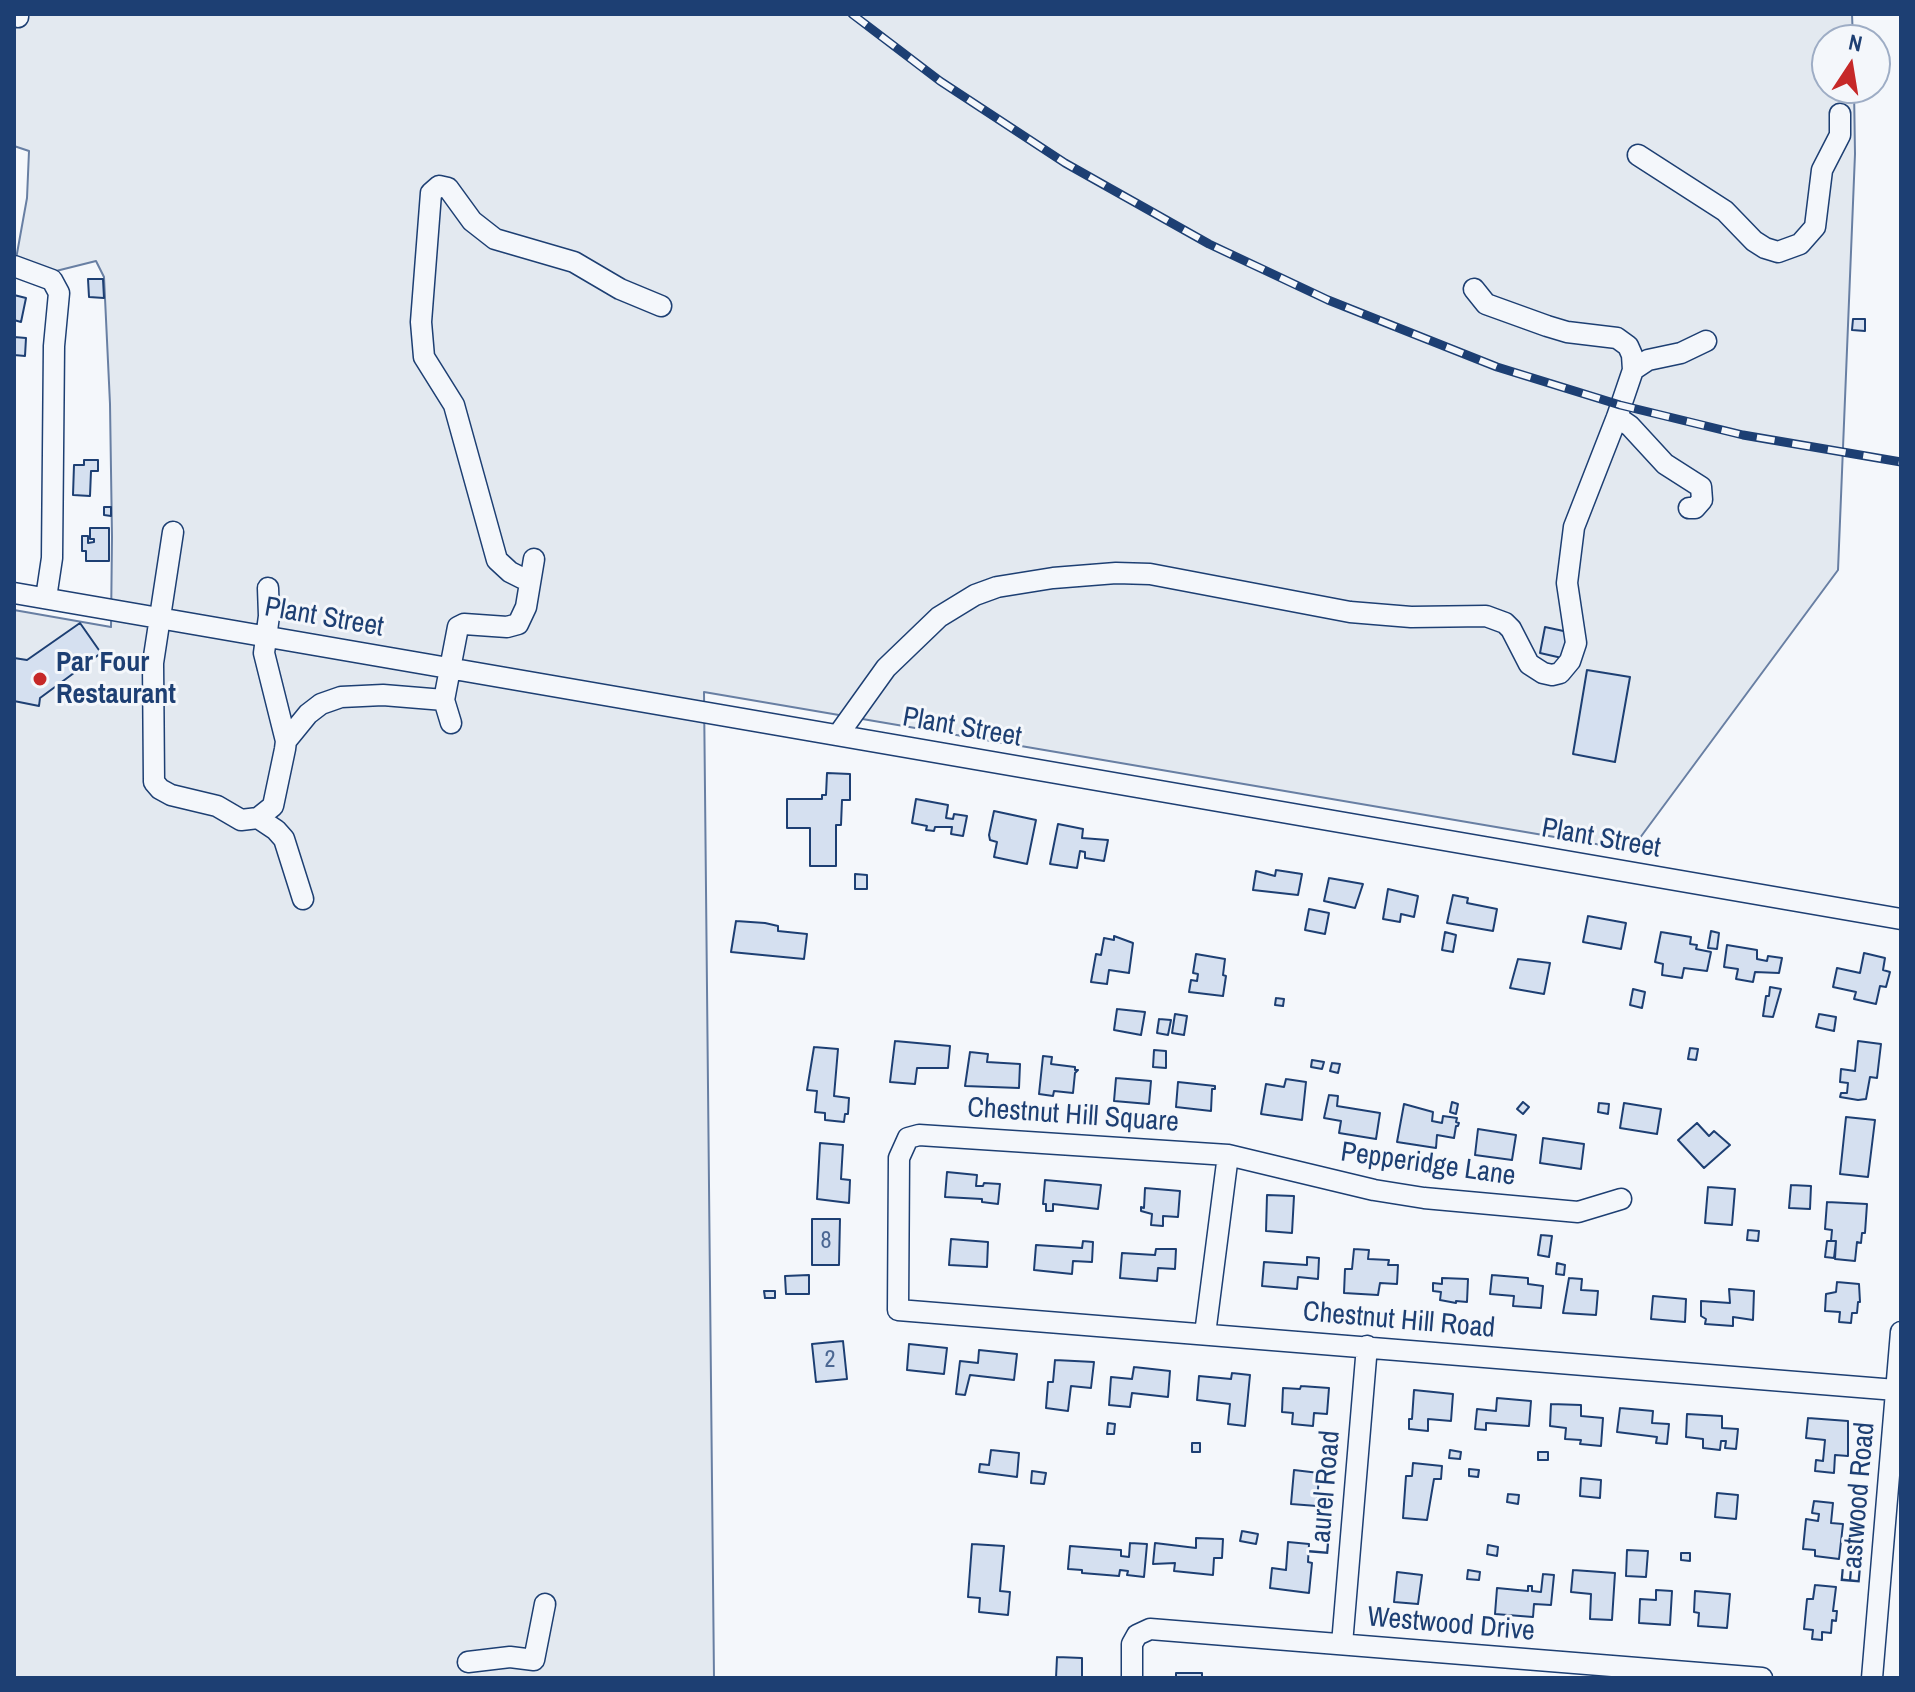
<!DOCTYPE html>
<html>
<head>
<meta charset="utf-8">
<style>
	body { margin:0 }
	#map { position:relative; width:1915px; height:1692px; overflow:hidden; background:#f4f7fb; font-family:"Archivo Narrow",sans-serif }
	canvas { display:block }
	.frame { position:absolute; inset:0; border:16px solid #1d3f73; pointer-events:none }
	.north { position:absolute; left:1811px; top:24px; width:80px; height:80px; box-sizing:border-box; background:#f4f7fb; border:2px solid #9eadc5; border-radius:50%; rotate:12deg; font-size:22px; font-weight:700; line-height:32px; text-align:center; color:#1d3f73 }
	.north::after { content:''; display:block; margin:auto; width:28px; height:36px; background:#c62828; clip-path:polygon(50% 0,100% 100%,50% 72%,0 100%) }
</style>
</head>
<body>
<div id="map">
<canvas width="1915" height="1692"></canvas>
<div class="frame"></div>
<div class="north">N</div>
</div>
<script>
const g = document.querySelector('canvas').getContext('2d');
g.lineJoin = 'round';
function paint(path, color) {
  g.fillStyle = color;
  g.fill(path, 'evenodd');
}
function poly(rows) {
  const path = new Path2D();
  for (const r of rows) {
    path.moveTo(r[0], r[1]);
    for (let i = 2; i < r.length; i += 2) path.lineTo(r[i], r[i + 1]);
  }
  return path;
}
function trace(path, color, width, dash) {
  g.strokeStyle = color;
  g.lineWidth = width;
  g.lineCap = dash ? 'butt' : 'round';
  g.setLineDash(dash || []);
  g.stroke(path);
}
function drawText(font, color, halo, rows, align = 'center') {
  g.font = font + ' "Archivo Narrow",sans-serif';
  g.lineWidth = 6;
  g.setLineDash([]);
  g.textBaseline = 'middle';
  g.strokeStyle = halo;
  g.fillStyle = color;
  for (const [text, x, y, turn = 0] of rows) {
    g.save();
    g.translate(x, y);
    g.rotate((+turn || 0) * Math.PI / 180);
    g.textAlign = isNaN(turn) ? turn : align;
    if (halo) g.strokeText(text, 0, 0);
    g.fillText(text, 0, 0);
    g.restore();
  }
}
const green = poly([
	[14,14,1852,14,1853,40,1827,40,1827,88,1854,88,1855,154,1838,570,1631,850,704,692,714,1678,14,1678,14,610,111,627,112,537,110,404,104,277,96,261,56,271,16,259,27,198,29,151,14,146,14,14]
]);
const building = poly([
	[88,279,103,279,104,298,89,297,88,279],
	[14,295,26,298,21,322,14,320,14,295],
	[1853,319,1865,319,1865,331,1852,330,1853,319],
	[14,337,26,338,25,356,14,355,14,337],
	[84,460,98,460,98,471,91,471,90,496,73,495,74,465,84,465,84,460],
	[104,507,111,507,111,516,104,515,104,507],
	[90,528,109,528,109,561,86,561,86,551,82,551,82,536,88,536,88,543,94,542,94,539,90,539,90,528],
	[80,623,101,653,40,698,39,706,14,701,14,658,27,660,80,623],
	[1545,627,1568,632,1562,658,1540,653,1545,627],
	[1587,670,1630,677,1615,762,1573,754,1587,670],
	[827,773,850,774,850,800,842,800,841,825,836,825,836,866,810,866,810,828,787,828,787,799,822,799,822,795,826,795,827,773],
	[916,799,948,805,946,818,953,819,954,814,967,816,963,836,951,834,952,827,935,827,934,831,926,830,927,826,912,823,916,799],
	[994,811,1036,820,1027,864,994,857,997,842,990,840,989,835,994,811],
	[1058,824,1083,829,1082,838,1108,840,1104,861,1085,858,1085,852,1080,851,1077,868,1050,864,1058,824],
	[1276,870,1302,874,1298,895,1253,890,1256,871,1275,876,1276,870],
	[855,874,867,875,867,889,855,889,855,874],
	[1329,878,1363,884,1355,908,1324,901,1329,878],
	[1388,889,1418,896,1414,917,1401,914,1400,922,1383,919,1388,889],
	[1453,895,1468,898,1467,903,1497,909,1493,931,1447,923,1453,895],
	[1309,909,1329,913,1325,934,1305,930,1309,909],
	[1588,916,1626,923,1621,949,1583,942,1588,916],
	[736,921,765,923,778,926,778,931,807,934,804,959,731,952,736,921],
	[1711,931,1719,933,1717,949,1708,948,1711,931],
	[1445,932,1456,935,1453,952,1442,950,1445,932],
	[1661,932,1691,937,1690,944,1697,945,1696,949,1711,952,1707,971,1684,968,1682,978,1662,975,1663,964,1655,962,1661,932],
	[1114,936,1133,943,1129,973,1109,970,1107,984,1091,982,1096,954,1101,955,1104,938,1114,940,1114,936],
	[1727,945,1757,950,1757,959,1767,961,1768,956,1782,958,1779,973,1755,972,1753,982,1736,979,1738,969,1724,967,1727,945],
	[1864,953,1885,958,1883,970,1890,972,1886,987,1880,986,1876,1004,1854,999,1856,992,1833,987,1837,968,1860,973,1864,953],
	[1196,954,1225,959,1223,975,1226,976,1223,996,1189,992,1191,980,1197,981,1198,974,1193,973,1196,954],
	[1518,959,1550,963,1544,994,1510,988,1518,959],
	[1770,987,1781,989,1773,1017,1763,1016,1766,996,1769,996,1770,987],
	[1633,989,1645,992,1642,1008,1630,1005,1633,989],
	[1276,998,1284,999,1283,1006,1275,1005,1276,998],
	[1117,1009,1145,1012,1141,1035,1114,1030,1117,1009],
	[1175,1014,1187,1016,1184,1035,1172,1033,1175,1014],
	[1819,1014,1836,1017,1834,1031,1816,1027,1819,1014],
	[1159,1019,1171,1020,1168,1035,1157,1033,1159,1019],
	[895,1041,950,1046,948,1068,917,1068,915,1084,890,1082,895,1041],
	[1858,1041,1881,1044,1877,1078,1870,1077,1866,1099,1858,1100,1840,1097,1841,1093,1847,1093,1848,1083,1840,1082,1841,1069,1855,1071,1858,1041],
	[814,1047,838,1049,834,1096,849,1098,848,1114,845,1114,844,1122,825,1120,825,1113,815,1112,817,1091,807,1090,814,1047],
	[1690,1048,1698,1049,1696,1060,1688,1059,1690,1048],
	[1154,1050,1166,1051,1166,1068,1153,1067,1154,1050],
	[970,1052,988,1054,987,1062,1020,1064,1019,1088,965,1086,970,1052],
	[1043,1056,1052,1057,1051,1064,1075,1067,1075,1070,1078,1070,1075,1073,1073,1093,1054,1091,1053,1096,1039,1094,1043,1056],
	[1312,1060,1324,1062,1322,1069,1311,1067,1312,1060],
	[1332,1063,1340,1064,1338,1073,1330,1071,1332,1063],
	[1116,1078,1151,1081,1149,1104,1114,1101,1116,1078],
	[1286,1079,1306,1082,1302,1120,1261,1114,1266,1084,1284,1087,1286,1079],
	[1178,1082,1215,1086,1215,1089,1212,1089,1211,1111,1176,1107,1178,1082],
	[1329,1095,1338,1096,1337,1106,1380,1113,1376,1139,1339,1133,1341,1121,1324,1118,1329,1095],
	[1452,1102,1458,1104,1456,1114,1450,1112,1452,1102],
	[1523,1102,1529,1107,1523,1114,1517,1109,1523,1102],
	[1599,1103,1609,1104,1608,1114,1598,1112,1599,1103],
	[1624,1103,1661,1109,1657,1134,1620,1128,1624,1103],
	[1404,1104,1433,1112,1432,1121,1442,1123,1443,1116,1457,1118,1456,1122,1459,1123,1458,1126,1456,1126,1454,1138,1437,1135,1436,1148,1397,1142,1404,1104],
	[1846,1117,1875,1120,1868,1177,1840,1174,1846,1117],
	[1697,1123,1709,1136,1714,1131,1730,1145,1704,1168,1678,1140,1697,1123],
	[1478,1129,1516,1135,1512,1160,1475,1155,1478,1129],
	[1543,1138,1584,1144,1581,1169,1540,1163,1543,1138],
	[820,1143,843,1145,841,1179,850,1180,849,1203,817,1199,820,1143],
	[947,1172,977,1175,976,1186,983,1186,984,1183,1000,1184,998,1204,982,1202,982,1199,945,1197,947,1172],
	[1045,1180,1101,1185,1098,1209,1053,1204,1053,1211,1046,1211,1046,1204,1043,1204,1045,1180],
	[1791,1185,1811,1186,1810,1209,1789,1208,1791,1185],
	[1708,1187,1735,1189,1732,1225,1705,1223,1708,1187],
	[1145,1188,1180,1191,1178,1217,1163,1216,1163,1226,1151,1225,1152,1214,1141,1211,1141,1207,1144,1208,1145,1188],
	[1267,1195,1294,1196,1292,1233,1266,1231,1267,1195],
	[1827,1202,1867,1204,1865,1233,1862,1233,1861,1243,1857,1242,1855,1261,1835,1259,1836,1241,1831,1241,1832,1230,1825,1229,1827,1202],
	[812,1219,840,1219,839,1265,812,1265,812,1219],
	[1748,1230,1759,1231,1758,1241,1747,1240,1748,1230],
	[1541,1235,1552,1236,1549,1257,1538,1255,1541,1235],
	[951,1239,988,1242,987,1267,949,1265,951,1239],
	[1083,1241,1093,1242,1092,1262,1073,1261,1072,1274,1034,1270,1036,1245,1082,1248,1083,1241],
	[1827,1241,1836,1241,1834,1258,1825,1257,1827,1241],
	[1156,1249,1176,1249,1175,1269,1158,1268,1157,1281,1120,1278,1122,1253,1155,1255,1156,1249],
	[1354,1249,1369,1250,1368,1259,1389,1260,1388,1265,1398,1265,1397,1284,1380,1283,1378,1295,1344,1293,1345,1269,1352,1269,1354,1249],
	[1307,1257,1319,1258,1318,1279,1298,1277,1297,1289,1262,1286,1264,1262,1307,1265,1307,1257],
	[1557,1263,1565,1265,1564,1275,1556,1274,1557,1263],
	[809,1275,809,1294,786,1294,785,1276,809,1275],
	[1492,1275,1528,1278,1528,1284,1543,1286,1541,1308,1513,1306,1514,1296,1490,1294,1492,1275],
	[1442,1278,1468,1279,1467,1302,1456,1301,1456,1303,1440,1300,1441,1292,1433,1291,1433,1283,1442,1284,1442,1278],
	[1569,1278,1582,1279,1581,1290,1598,1291,1596,1315,1563,1313,1569,1278],
	[1837,1282,1859,1284,1860,1302,1858,1302,1857,1313,1852,1313,1851,1323,1839,1322,1840,1312,1825,1311,1826,1294,1836,1292,1837,1282],
	[1729,1289,1754,1291,1753,1320,1733,1317,1733,1326,1705,1324,1706,1319,1701,1316,1701,1301,1730,1303,1729,1289],
	[764,1291,775,1291,775,1298,765,1298,764,1291],
	[1653,1296,1686,1299,1685,1322,1651,1319,1653,1296],
	[843,1341,847,1379,816,1382,812,1344,843,1341],
	[909,1344,947,1348,944,1374,907,1370,909,1344],
	[979,1350,1017,1354,1014,1380,970,1375,965,1395,956,1394,960,1361,978,1363,979,1350],
	[1055,1360,1094,1362,1091,1388,1071,1386,1068,1411,1046,1408,1048,1382,1053,1382,1055,1360],
	[1134,1367,1170,1371,1168,1397,1132,1393,1130,1407,1109,1405,1111,1377,1132,1379,1134,1367],
	[1232,1373,1250,1375,1245,1426,1228,1424,1230,1404,1197,1400,1199,1376,1231,1379,1232,1373],
	[1301,1386,1329,1388,1327,1414,1314,1413,1313,1426,1292,1424,1293,1413,1282,1412,1283,1388,1300,1389,1301,1386],
	[1414,1390,1453,1394,1451,1421,1428,1419,1428,1431,1409,1429,1409,1419,1412,1419,1414,1390],
	[1497,1398,1531,1401,1529,1426,1486,1423,1486,1430,1475,1429,1477,1409,1496,1411,1497,1398],
	[1551,1404,1581,1405,1581,1416,1603,1418,1601,1446,1580,1444,1581,1440,1565,1439,1566,1428,1550,1426,1551,1404],
	[1620,1408,1653,1411,1652,1423,1669,1424,1667,1444,1656,1443,1657,1437,1617,1432,1620,1408],
	[1687,1414,1722,1416,1722,1428,1738,1429,1736,1449,1725,1448,1726,1441,1721,1441,1720,1450,1703,1448,1703,1439,1686,1437,1687,1414],
	[1808,1418,1848,1421,1848,1456,1835,1455,1834,1473,1815,1471,1816,1460,1823,1461,1825,1440,1806,1438,1808,1418],
	[1108,1423,1115,1424,1114,1434,1107,1434,1108,1423],
	[1192,1443,1200,1443,1200,1452,1192,1452,1192,1443],
	[991,1450,1019,1453,1017,1477,979,1472,980,1464,989,1465,991,1450],
	[1450,1450,1461,1452,1460,1459,1449,1458,1450,1450],
	[1538,1452,1548,1452,1548,1460,1538,1460,1538,1452],
	[1413,1463,1442,1466,1441,1479,1434,1479,1427,1520,1403,1518,1406,1476,1412,1476,1413,1463],
	[1469,1469,1479,1470,1478,1477,1469,1476,1469,1469],
	[1294,1470,1319,1473,1317,1506,1291,1504,1294,1470],
	[1032,1471,1046,1473,1044,1484,1031,1483,1032,1471],
	[1581,1478,1601,1480,1600,1498,1580,1496,1581,1478],
	[1717,1493,1738,1495,1736,1519,1715,1517,1717,1493],
	[1508,1494,1519,1495,1518,1504,1507,1502,1508,1494],
	[1814,1501,1833,1503,1831,1523,1843,1524,1839,1559,1815,1556,1815,1550,1803,1549,1806,1519,1818,1521,1819,1514,1812,1513,1814,1501],
	[1242,1531,1258,1534,1256,1544,1240,1541,1242,1531],
	[1196,1538,1223,1539,1222,1558,1214,1558,1213,1575,1174,1571,1175,1563,1153,1564,1155,1543,1196,1548,1196,1538],
	[1288,1542,1309,1544,1308,1562,1312,1563,1309,1593,1270,1588,1272,1568,1286,1570,1288,1542],
	[1130,1543,1147,1544,1144,1577,1127,1575,1128,1571,1120,1570,1119,1576,1082,1573,1082,1570,1068,1569,1070,1546,1121,1550,1121,1556,1129,1557,1130,1543],
	[972,1544,1004,1546,1000,1591,1010,1592,1008,1615,979,1612,980,1598,968,1597,972,1544],
	[1488,1545,1498,1547,1497,1556,1487,1554,1488,1545],
	[1627,1550,1648,1551,1646,1577,1626,1576,1627,1550],
	[1681,1553,1690,1553,1690,1561,1681,1560,1681,1553],
	[1468,1570,1480,1572,1479,1580,1467,1579,1468,1570],
	[1573,1570,1615,1573,1612,1620,1590,1619,1591,1594,1571,1592,1573,1570],
	[1397,1572,1422,1575,1418,1604,1394,1602,1397,1572],
	[1543,1574,1554,1575,1551,1605,1534,1604,1533,1617,1495,1614,1497,1588,1528,1591,1528,1586,1532,1586,1532,1591,1541,1592,1543,1574],
	[1815,1585,1836,1587,1833,1611,1837,1611,1836,1621,1832,1620,1831,1633,1822,1632,1822,1640,1812,1639,1813,1630,1804,1629,1807,1599,1813,1599,1815,1585],
	[1656,1590,1672,1591,1670,1625,1639,1623,1640,1599,1656,1600,1656,1590],
	[1695,1591,1730,1594,1727,1628,1698,1626,1699,1613,1694,1612,1695,1591],
	[1057,1657,1082,1658,1082,1678,1056,1678,1057,1657],
	[1176,1673,1202,1673,1202,1678,1176,1678,1176,1673]
]);
const minor = poly([
	[18,17,18,14],
	[1638,155,1725,211,1754,241,1765,248,1778,252,1800,244,1815,227,1822,170,1840,135,1840,114],
	[14,266,52,280,59,293,54,346,52,558,46,598],
	[1633,370,1648,360,1681,353,1706,341],
	[1617,417,1630,426,1665,464,1701,487,1702,500,1695,508,1689,508],
	[173,532,153,663,154,782,160,789,171,795,217,806,241,820,258,818,273,806,285,749,286,741,264,653,269,616,268,588],
	[530,582,510,572,497,560,454,405,424,357,421,322,431,193,439,186,448,188,472,221,495,239,574,262,620,289,661,306],
	[14,593,1901,919],
	[444,700,451,723],
	[838,735,886,668,939,617,975,595,997,587,1053,578,1116,573,1150,574,1350,612,1411,617,1486,616,1505,623,1511,629,1529,664,1543,673,1552,675,1560,673,1570,661,1576,643,1567,583,1574,527,1617,417,1633,370,1632,355,1628,346,1617,338,1567,332,1547,326,1486,304,1474,289],
	[286,741,308,714,321,704,341,697,383,695,444,700,458,627,464,624,507,627,518,624,526,607,534,559],
	[258,818,276,830,284,839,303,899],
	[1621,1199,1578,1212,1424,1198,1374,1190,1228,1155,919,1135,908,1138,899,1158,898,1310,1896,1390],
	[1205,1334,1228,1155],
	[1342,1644,1367,1346],
	[468,1662,510,1657,534,1660,545,1604],
	[1132,1678,1132,1644,1137,1635,1150,1629,1762,1678],
	[1872,1678,1901,1332]
]);
const rail = poly([
	[852,14,940,81,1065,163,1209,244,1328,300,1497,367,1620,405,1743,435,1901,462]
]);
const markers = [
	[40,679,8,"#c62828"]
];
const numberNames = [
	["8",826,1242],
	["2",830,1361]
];
const streetNames = [
	["Plant Street",324,618,10],
	["Plant Street",962,728,10],
	["Plant Street",1601,839,10],
	["Chestnut Hill Square",1073,1116,4],
	["Pepperidge Lane",1428,1165,8],
	["Chestnut Hill Road",1399,1321,5],
	["Laurel Road",1326,1493,-85],
	["Eastwood Road",1859,1503,-85],
	["Westwood Drive",1451,1625,5]
];
const poiNames = [
	["Par Four",56,663],
	["Restaurant",56,695]
];
paint(green, '#e3e9f0');
trace(green, '#687fa3', 2);
paint(building, '#d5e0f0');
trace(building, '#1d3f73', 2);
trace(minor, '#1d3f73', 23);
trace(minor, '#f4f7fb', 20);
trace(rail, '#1d3f73', 9);
trace(rail, '#f4f7fb', 6, [18]);
for (const [x, y, r, color] of markers) {
  const dot = new Path2D();
  dot.arc(x, y, r, 0, 2 * Math.PI);
  g.fillStyle = color;
  g.fill(dot);
  trace(dot, '#f4f7fb', 3);
}
drawText('24px', '#4b6792', null, numberNames);
drawText('28px', '#1d3f73', '#f4f7fb', streetNames);
drawText('bold 28px', '#1d3f73', '#f4f7fb', poiNames, 'left');
</script>
</body>
</html>
